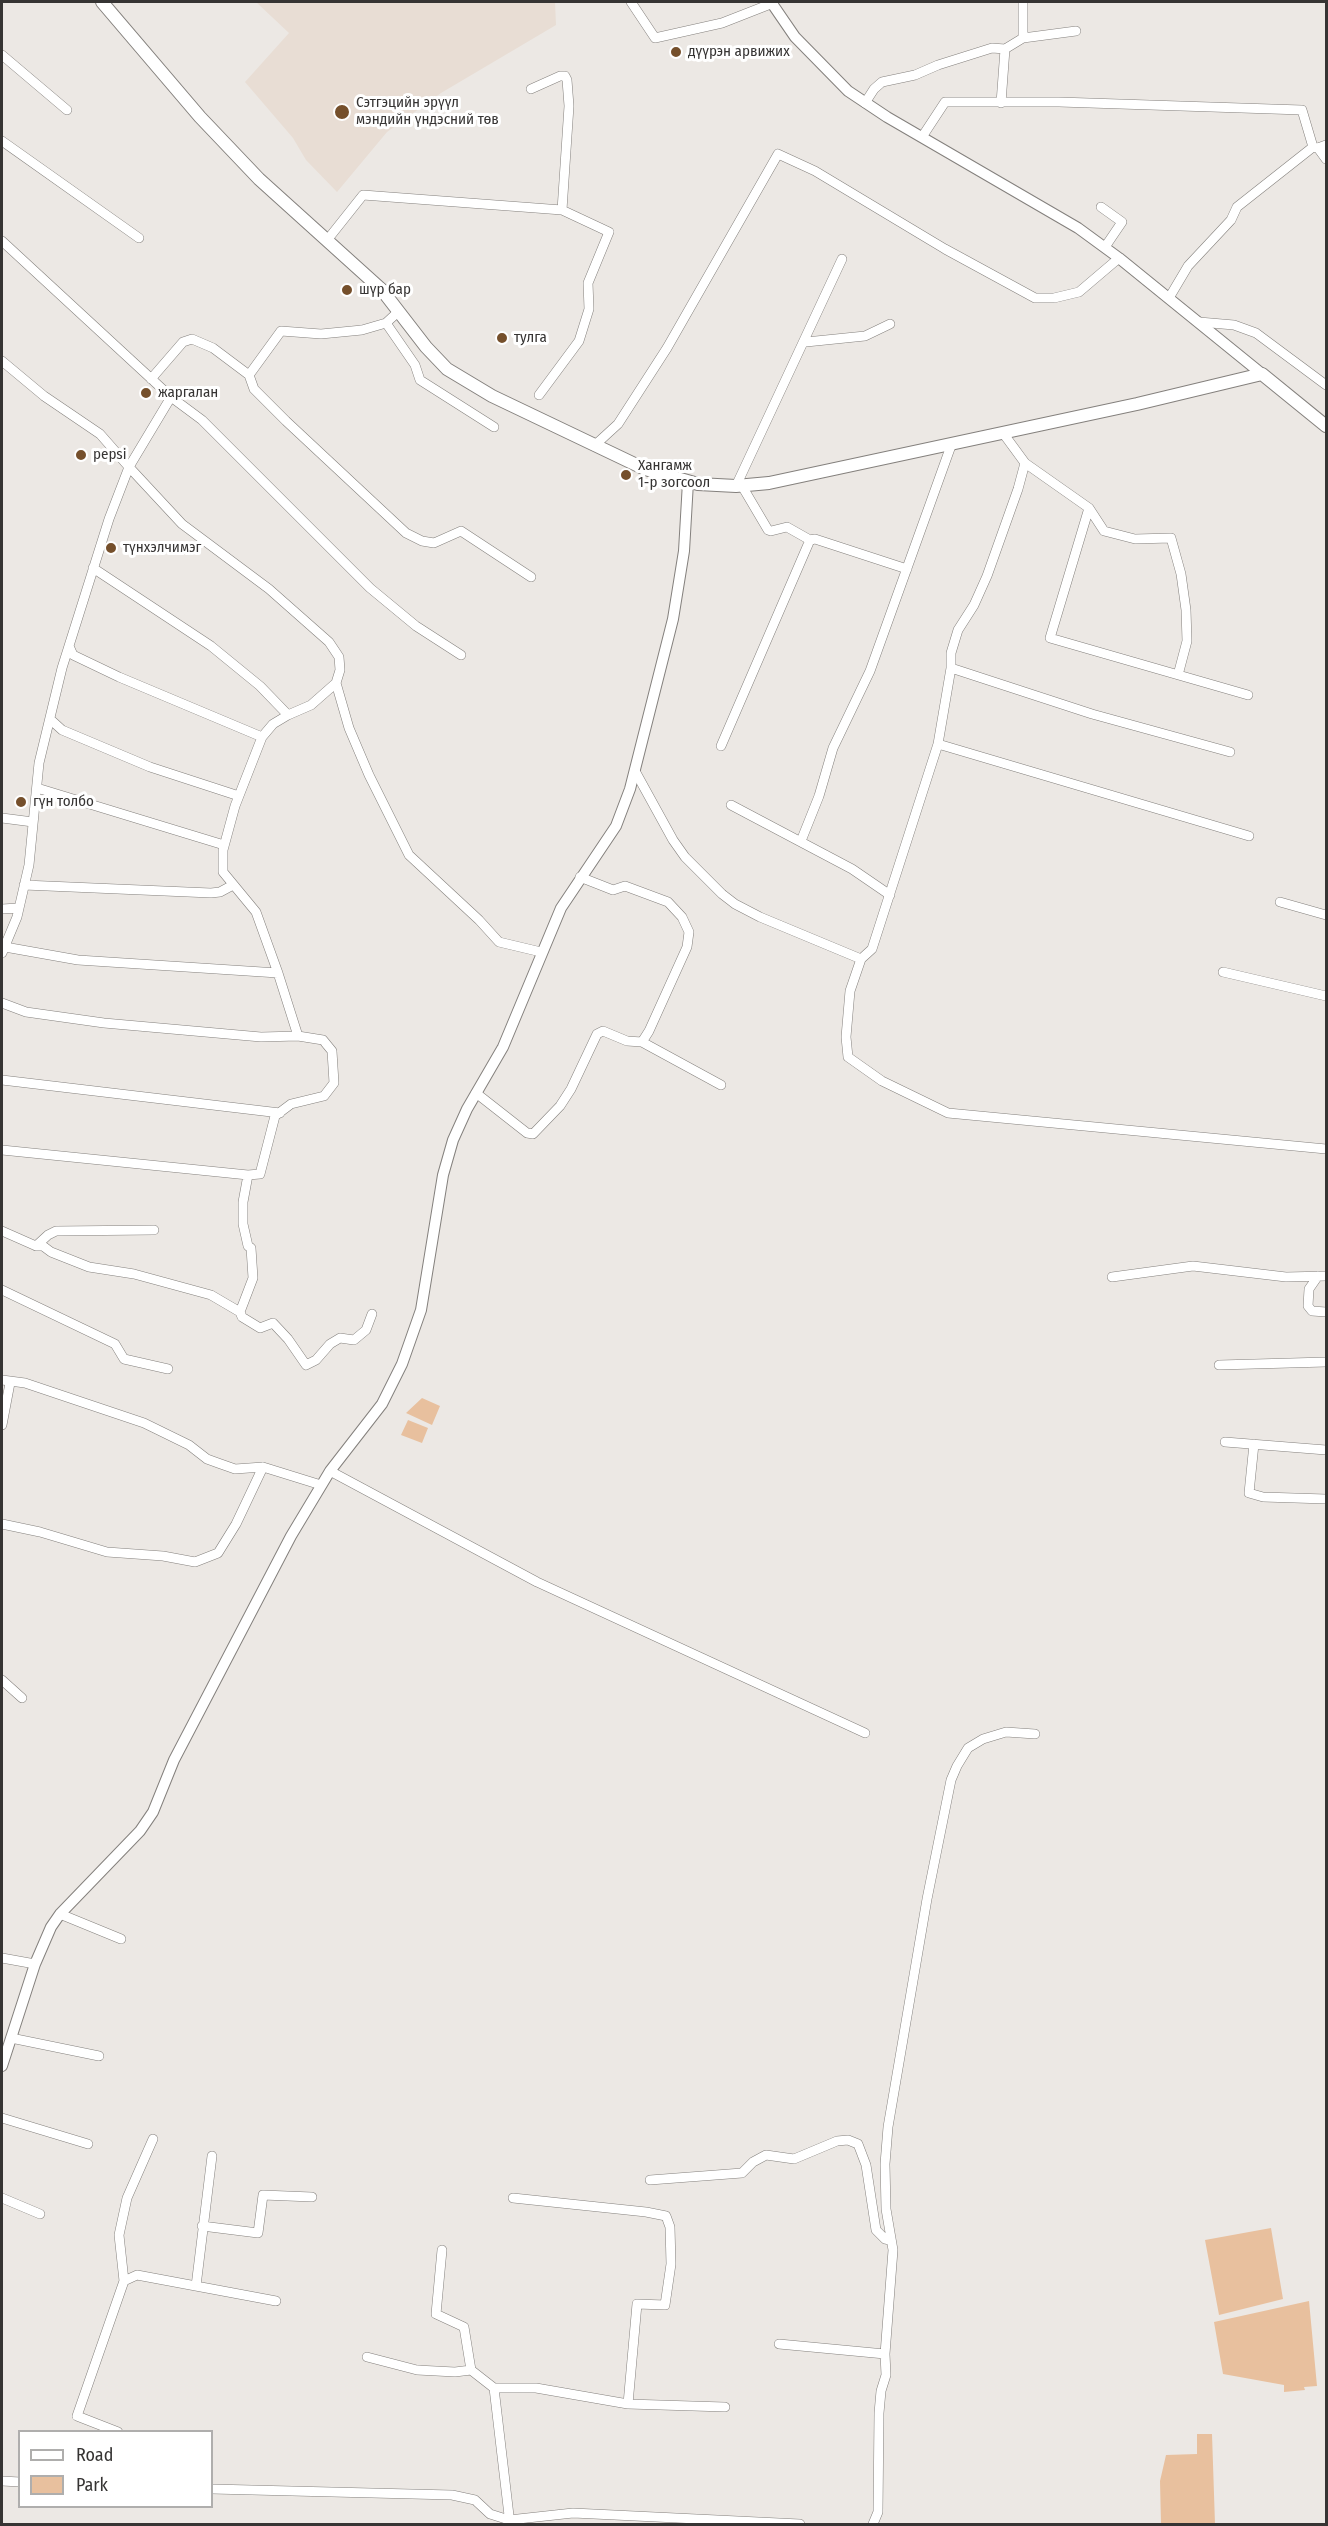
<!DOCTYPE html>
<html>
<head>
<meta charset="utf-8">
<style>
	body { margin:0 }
	#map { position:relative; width:1328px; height:2526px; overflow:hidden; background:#ece8e4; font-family:"Fira Sans Condensed",sans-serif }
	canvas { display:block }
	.frame { position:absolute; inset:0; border:3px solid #363433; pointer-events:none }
	.legend { position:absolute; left:18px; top:2430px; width:195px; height:78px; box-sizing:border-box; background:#fff; border:2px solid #afaead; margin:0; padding:8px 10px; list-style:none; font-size:18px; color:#363433 }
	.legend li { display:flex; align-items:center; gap:12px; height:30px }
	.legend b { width:30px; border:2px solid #afaead }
</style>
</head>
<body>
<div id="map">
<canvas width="1328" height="2526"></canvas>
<div class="frame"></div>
<ul class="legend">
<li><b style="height:8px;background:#fff"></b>Road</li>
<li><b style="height:16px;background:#e8c09e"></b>Park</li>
</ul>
</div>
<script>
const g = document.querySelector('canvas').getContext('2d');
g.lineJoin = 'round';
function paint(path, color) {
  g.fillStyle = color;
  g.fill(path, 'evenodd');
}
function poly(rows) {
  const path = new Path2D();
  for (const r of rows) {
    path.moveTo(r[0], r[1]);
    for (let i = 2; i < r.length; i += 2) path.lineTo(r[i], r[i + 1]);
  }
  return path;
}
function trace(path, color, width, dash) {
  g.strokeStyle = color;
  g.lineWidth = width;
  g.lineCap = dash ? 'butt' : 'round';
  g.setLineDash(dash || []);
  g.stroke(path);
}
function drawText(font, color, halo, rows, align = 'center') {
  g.font = font + ' "Fira Sans Condensed",sans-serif';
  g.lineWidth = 6;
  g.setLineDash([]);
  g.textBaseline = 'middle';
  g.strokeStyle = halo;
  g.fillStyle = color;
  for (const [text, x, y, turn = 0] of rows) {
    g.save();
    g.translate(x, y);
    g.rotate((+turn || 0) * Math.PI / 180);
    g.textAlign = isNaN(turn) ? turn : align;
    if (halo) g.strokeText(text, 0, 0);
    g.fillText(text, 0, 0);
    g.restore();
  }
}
const built = poly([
	[256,2,555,2,556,25,441,93,387,132,337,192,306,160,293,138,245,82,289,33]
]);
const green = poly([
	[422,1398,440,1406,432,1425,406,1413],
	[408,1420,428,1428,422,1443,401,1435],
	[1271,2228,1283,2299,1219,2315,1205,2240],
	[1309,2301,1317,2386,1304,2387,1305,2390,1284,2392,1284,2385,1223,2374,1214,2322],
	[1197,2434,1212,2434,1215,2524,1161,2524,1160,2481,1166,2455,1197,2454]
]);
const minor = poly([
	[631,2,655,38,722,23,773,3],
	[1023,38,1023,2],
	[2,55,67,110],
	[531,89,560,76,565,76,567,80,569,106,562,210],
	[865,103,874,89,882,82,915,75,938,65,992,48,1005,49,1023,38,1076,31],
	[1001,103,1005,49],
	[922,137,945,102,1059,102,1302,110,1313,147],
	[2,141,139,238],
	[1326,145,1318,148,1326,159],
	[1101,207,1122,222,1105,247],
	[328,239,363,195,562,210,609,232,588,283,589,309,579,341,539,395],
	[2,241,171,397,202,420,370,588,416,626,461,655],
	[1169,298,1188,266,1231,220,1237,207,1313,147,1318,148],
	[1199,322,1234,325,1256,333,1326,385],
	[386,323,415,365,420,380,494,427],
	[806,342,865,336,890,324],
	[2,361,44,396,100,434,129,467,109,519,62,668,39,763,29,865,17,917,2,953],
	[249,375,281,331,321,334,362,330,386,323,399,311],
	[151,379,183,342,192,339,213,348,249,375,254,389,286,421,406,533,422,541,434,543,461,531,531,577],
	[171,397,129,467,182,524,269,589,329,642,339,657,340,670,336,683,349,728,369,775,409,855,479,920,499,942,541,952],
	[1003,433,1025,463,1089,508,1104,531,1135,539,1171,538,1181,574,1186,610,1187,641,1178,675],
	[594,446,618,424,667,348,778,154,815,171,945,249,1035,298,1054,298,1079,292,1119,258],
	[1025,463,1018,489,987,576,974,605,958,630,951,653,951,668,938,744,872,949,861,959,850,991,846,1037,848,1057,882,1081,948,1113,1326,1149],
	[736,486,842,259],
	[742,486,768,530,771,531,787,527,810,540],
	[1089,508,1050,638,1248,695],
	[93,568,211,646,260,686,288,715,311,705,336,683],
	[69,646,73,655,119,677,262,737],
	[951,668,1092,714,1230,752],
	[50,719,62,730,150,767,239,796],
	[938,744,1249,836],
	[721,746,810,540,815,539,907,569],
	[635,771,673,840,685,857,722,894,735,904,760,917,861,959],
	[37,788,224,845],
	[731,805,852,869,890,895],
	[2,818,33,822],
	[801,841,819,796,833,748,870,671,952,443],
	[24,885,211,893,220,892,233,885],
	[1280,902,1326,915],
	[2,909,18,908],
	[5,947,78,960,278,973],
	[1223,972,1326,996],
	[2,1003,26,1012,104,1023,261,1037,298,1036],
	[642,1042,721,1085],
	[2,1080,280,1113],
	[476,1093,527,1133,533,1134,560,1106,571,1089,597,1034,603,1031,627,1041,642,1042,649,1031,687,947,689,932,682,917,668,902,625,886,613,890,580,877],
	[2,1150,248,1175],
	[2,1231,36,1246,43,1246,51,1252,89,1267,134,1274,211,1295,240,1312,253,1278,251,1248,248,1246,243,1224,243,1202,248,1175,260,1174,275,1116,291,1104,324,1096,334,1083,332,1051,323,1040,298,1036,278,973,256,912,223,872,223,850,235,806,262,737,273,724,288,715],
	[36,1246,48,1235,56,1231,154,1230],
	[1318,1276,1309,1289,1308,1306,1312,1311,1326,1312],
	[1112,1277,1193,1266,1286,1277,1326,1276],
	[2,1290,115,1344,124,1359,168,1369],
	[240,1312,242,1317,260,1328,273,1323,288,1339,306,1365,316,1360,330,1344,340,1338,354,1340,366,1330,372,1314],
	[1219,1365,1326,1362],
	[2,1380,25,1383,144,1423,189,1445,207,1459,218,1463,235,1469,263,1467,321,1485],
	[2,1425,10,1383],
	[1225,1442,1326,1450],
	[1254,1444,1249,1493,1263,1497,1326,1499],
	[330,1471,537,1582,865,1733],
	[2,1524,40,1532,107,1552,163,1556,195,1562,218,1553,236,1524,263,1467],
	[2,1680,22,1698],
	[60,1914,121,1939],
	[2,1958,35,1964],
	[11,2038,99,2056],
	[2,2118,88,2144],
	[650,2180,742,2173,753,2162,766,2155,794,2159,837,2141,848,2140,858,2144,866,2165,876,2230,885,2239,890,2240],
	[2,2198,40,2214],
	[513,2198,646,2212,666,2216,670,2227,671,2264,665,2305,637,2304,628,2404],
	[202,2226,258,2233,263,2195,312,2197],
	[442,2250,436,2314,464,2327,471,2370,494,2388,510,2524],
	[124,2281,119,2235,127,2198,153,2139],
	[196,2286,212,2156],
	[779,2344,885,2354],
	[367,2357,417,2370,455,2372,471,2370],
	[494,2388,536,2388,628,2404,725,2407],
	[118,2432,77,2416,124,2281,137,2275,276,2301],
	[2,2481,20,2482],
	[212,2489,452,2495,475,2500,490,2514,509,2520,573,2513,800,2524],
	[873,2524,878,2512,879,2413,881,2391,886,2375,885,2354,893,2250,886,2209,885,2164,888,2127,927,1899,951,1780,957,1766,968,1748,983,1739,1006,1732,1035,1734]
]);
const tertiary = poly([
	[771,2,795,37,848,91,887,117,1078,228,1119,258,1262,374],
	[2,2066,35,1964,51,1927,60,1914,140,1831,153,1812,174,1760,291,1536,330,1471,382,1404,402,1364,421,1310,443,1175,453,1140,467,1109,503,1047,561,908,616,826,630,789,673,619,684,551,688,482]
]);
const secondary = poly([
	[102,2,200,117,259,179,382,290,426,347,447,369,492,396,645,469,698,484,736,486,769,483,1137,404,1262,374,1326,426]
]);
const markers = [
	[676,52,6,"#754f2b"],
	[342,112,8,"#754f2b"],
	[347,290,6,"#754f2b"],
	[502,338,6,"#754f2b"],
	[146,393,6,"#754f2b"],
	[81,455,6,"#754f2b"],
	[626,475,6,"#754f2b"],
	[111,548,6,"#754f2b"],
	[21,802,6,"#754f2b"]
];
const poiNames = [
	["дүүрэн арвижих",688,52],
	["Сэтгэцийн эрүүл",356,103],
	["мэндийн үндэсний төв",356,120],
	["шүр бар",359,290],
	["тулга",514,338],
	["жаргалан",158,393],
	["pepsi",93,455],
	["Хангамж",638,466],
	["1-р зогсоол",638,483],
	["түнхэлчимэг",123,548],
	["гүн толбо",33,802]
];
paint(built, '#e8ddd4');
paint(green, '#e8c09e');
trace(minor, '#84807d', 10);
trace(tertiary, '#84807d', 12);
trace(secondary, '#84807d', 14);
trace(minor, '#fff', 9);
trace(tertiary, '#fff', 10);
trace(secondary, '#fff', 12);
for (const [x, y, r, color] of markers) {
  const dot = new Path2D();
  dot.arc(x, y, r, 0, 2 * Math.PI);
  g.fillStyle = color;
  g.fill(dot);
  trace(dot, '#fff', 2);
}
drawText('15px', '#363433', '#fff', poiNames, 'left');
</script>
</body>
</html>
